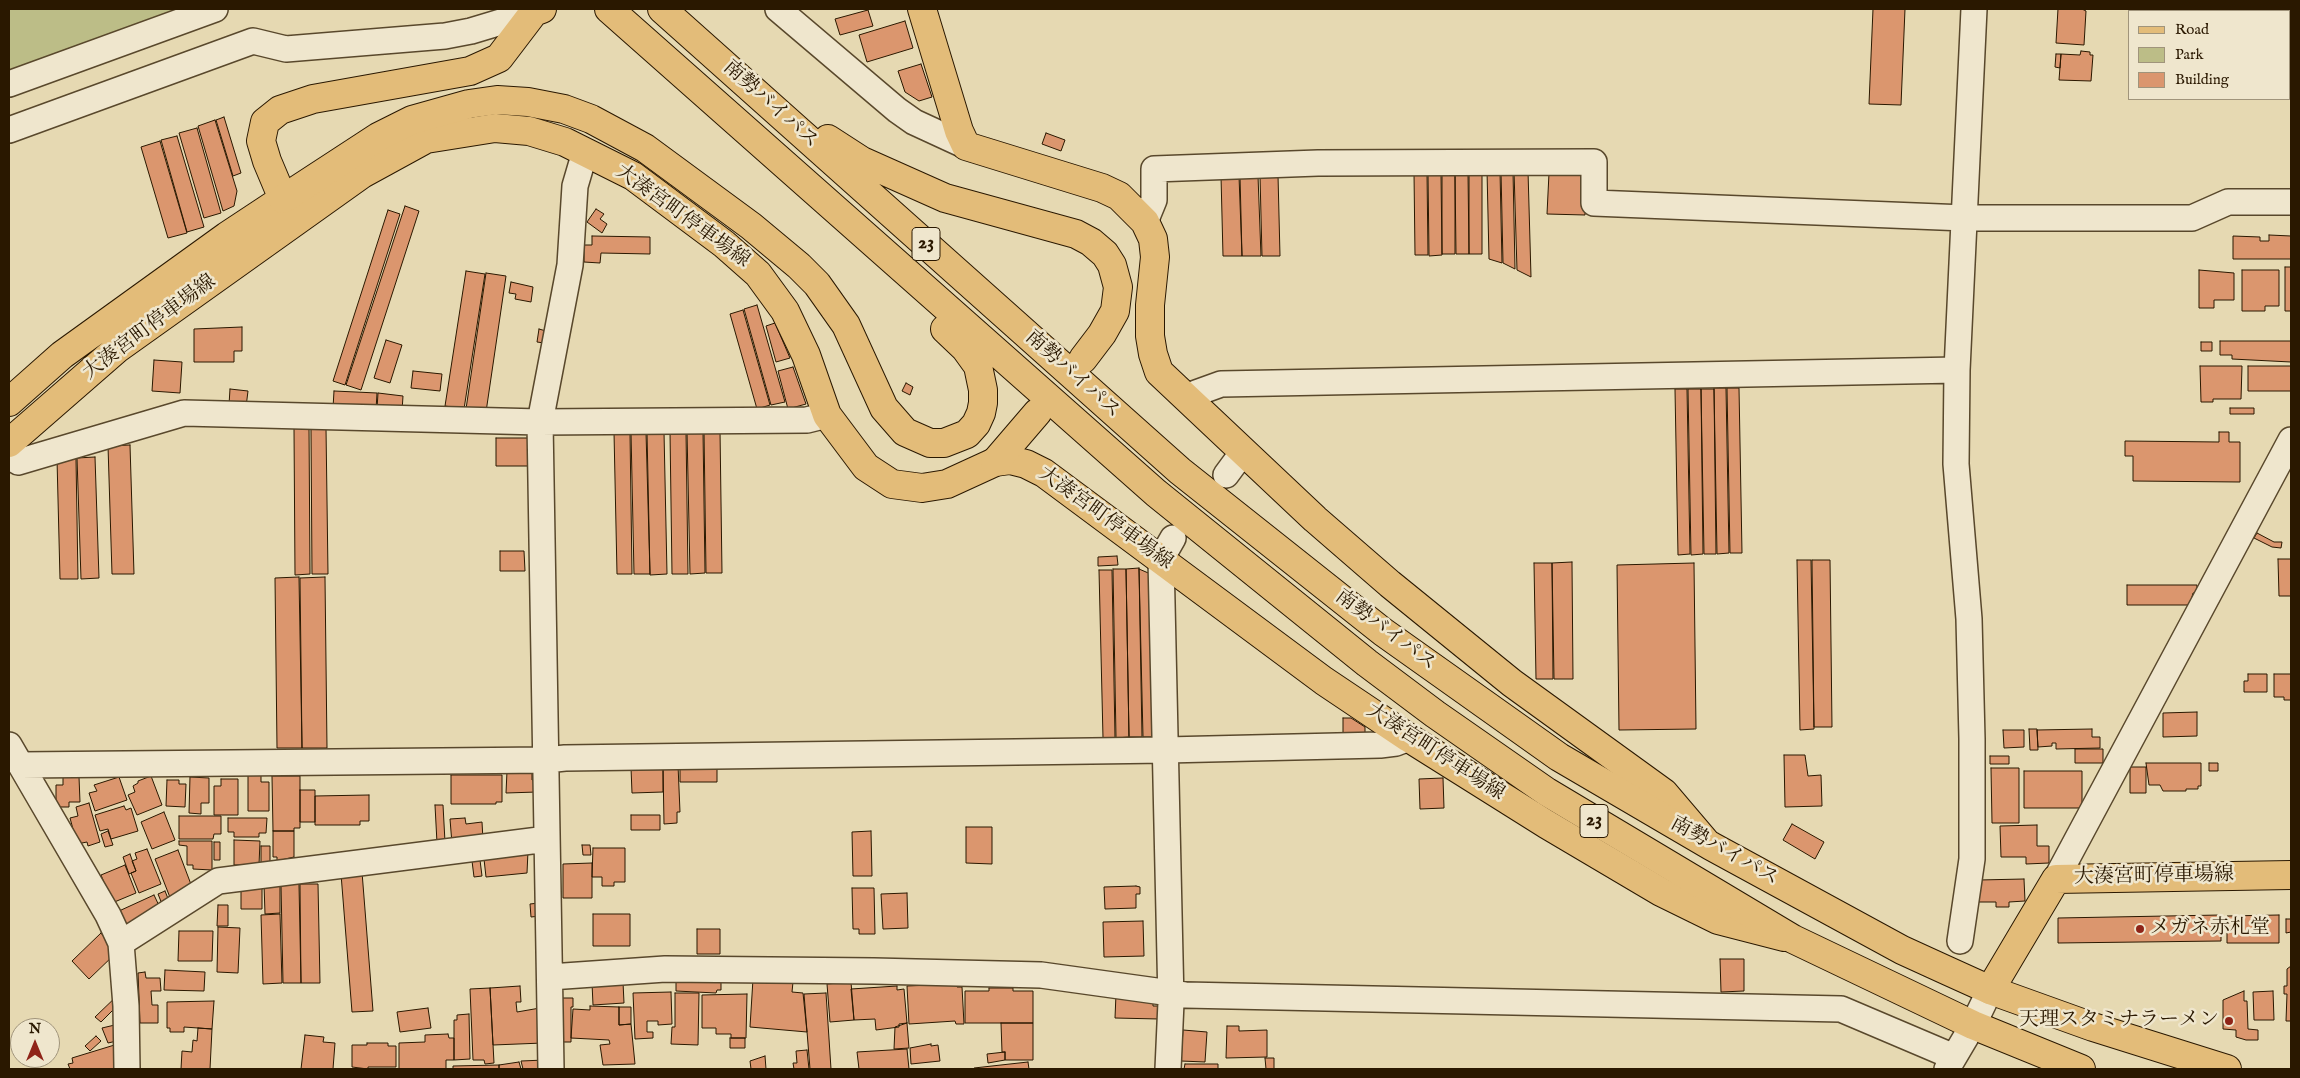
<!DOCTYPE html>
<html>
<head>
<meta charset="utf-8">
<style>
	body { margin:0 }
	#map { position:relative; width:2300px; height:1078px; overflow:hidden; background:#e6d9b2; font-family:"IM FELL English",serif }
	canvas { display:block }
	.frame { position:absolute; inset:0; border:10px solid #2a1800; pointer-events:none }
	.legend { position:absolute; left:2128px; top:10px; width:162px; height:90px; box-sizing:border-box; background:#efe6cd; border:1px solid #a0947b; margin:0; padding:6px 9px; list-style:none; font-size:15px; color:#2a1800 }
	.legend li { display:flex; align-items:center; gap:10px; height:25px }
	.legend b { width:25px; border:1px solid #a0947b }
	.north { position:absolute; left:10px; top:1018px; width:50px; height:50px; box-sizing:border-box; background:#efe6cd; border:1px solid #a0947b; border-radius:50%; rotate:0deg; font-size:14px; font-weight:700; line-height:20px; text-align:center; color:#2a1800 }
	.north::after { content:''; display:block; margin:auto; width:18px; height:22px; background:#8f2418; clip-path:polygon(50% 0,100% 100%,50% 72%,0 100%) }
</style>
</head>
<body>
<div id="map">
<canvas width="2300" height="1078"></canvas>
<div class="frame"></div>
<ul class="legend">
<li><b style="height:6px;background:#e3bc79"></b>Road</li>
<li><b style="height:14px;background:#bcbd87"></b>Park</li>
<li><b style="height:14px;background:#db966e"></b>Building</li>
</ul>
<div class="north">N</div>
</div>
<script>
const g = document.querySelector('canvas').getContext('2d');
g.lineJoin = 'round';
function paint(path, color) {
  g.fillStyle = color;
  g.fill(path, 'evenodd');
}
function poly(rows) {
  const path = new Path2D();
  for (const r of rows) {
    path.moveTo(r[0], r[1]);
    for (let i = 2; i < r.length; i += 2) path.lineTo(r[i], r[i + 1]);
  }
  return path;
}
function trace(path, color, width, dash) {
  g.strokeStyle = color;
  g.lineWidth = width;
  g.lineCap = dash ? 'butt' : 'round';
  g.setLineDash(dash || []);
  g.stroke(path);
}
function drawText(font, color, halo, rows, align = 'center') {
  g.font = font + ' "IM FELL English","Noto Serif JP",serif';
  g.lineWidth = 5;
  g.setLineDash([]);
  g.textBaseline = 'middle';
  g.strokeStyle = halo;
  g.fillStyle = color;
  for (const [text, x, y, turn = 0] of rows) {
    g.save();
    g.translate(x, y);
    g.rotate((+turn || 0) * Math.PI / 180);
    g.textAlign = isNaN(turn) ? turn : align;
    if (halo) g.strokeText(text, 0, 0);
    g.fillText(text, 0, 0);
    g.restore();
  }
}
const green = poly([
	[9,9,183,9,9,72]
]);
const building = poly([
	[1873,9,1905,9,1901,105,1869,104,1873,9],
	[2058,9,2082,9,2086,11,2084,45,2056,43,2058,9],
	[868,10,873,26,840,35,835,19,868,10],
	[905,21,913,48,867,62,859,35,905,21],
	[2081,51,2090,52,2090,55,2093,55,2091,81,2059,80,2061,54,2080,55,2081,51],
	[2056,54,2061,54,2060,68,2055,67,2056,54],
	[921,64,932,97,919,101,905,92,898,71,921,64],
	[224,117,241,173,233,176,216,120,224,117],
	[215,120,237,191,234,206,223,211,198,126,215,120],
	[197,128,221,213,204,218,179,133,197,128],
	[1046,133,1065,140,1061,151,1042,144,1046,133],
	[177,136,204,227,187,232,161,140,177,136],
	[160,141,187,233,168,238,141,147,160,141],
	[1487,170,1500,171,1502,263,1489,259,1487,170],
	[1501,171,1513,171,1515,269,1503,263,1501,171],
	[1514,171,1528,171,1531,277,1517,270,1514,171],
	[1587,171,1585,215,1547,214,1549,173,1587,171],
	[1414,172,1427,172,1428,255,1415,255,1414,172],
	[1442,172,1455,172,1455,254,1442,254,1442,172],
	[1455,172,1468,172,1469,254,1456,254,1455,172],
	[1469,172,1482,172,1482,254,1469,254,1469,172],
	[1428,173,1441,173,1442,255,1429,256,1428,173],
	[1278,175,1280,256,1262,256,1260,176,1278,175],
	[1221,176,1239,176,1242,256,1223,256,1221,176],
	[1240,176,1258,176,1261,256,1242,256,1240,176],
	[405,206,419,211,361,390,346,385,405,206],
	[596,209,604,214,600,219,607,224,602,233,587,222,596,209],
	[388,210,400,214,345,385,333,381,388,210],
	[2269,235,2291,236,2291,259,2233,259,2233,236,2260,237,2260,241,2269,241,2269,235],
	[592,236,650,237,650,254,601,253,600,263,584,262,584,245,592,245,592,236],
	[2285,267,2291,267,2291,311,2285,311,2285,267],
	[2199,270,2234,273,2234,300,2214,300,2214,308,2199,308,2199,270],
	[2242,270,2279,270,2279,306,2265,306,2265,311,2242,311,2242,270],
	[466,271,485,274,464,409,445,406,466,271],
	[486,273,506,276,486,412,466,409,486,273],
	[511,282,533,287,531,302,515,299,516,294,509,293,511,282],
	[757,305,785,402,771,405,744,309,757,305],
	[743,310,770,405,757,409,730,314,743,310],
	[775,323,790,358,776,362,766,326,775,323],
	[242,327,242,351,234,351,234,362,194,362,194,329,242,327],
	[539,329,546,331,544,343,537,342,539,329],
	[386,340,402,345,390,383,374,378,386,340],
	[2220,341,2291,341,2291,362,2232,359,2232,355,2220,355,2220,341],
	[2201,342,2212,342,2212,351,2201,351,2201,342],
	[154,360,182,362,180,393,152,391,154,360],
	[2200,366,2242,366,2241,399,2213,399,2213,402,2201,402,2200,366],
	[2248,366,2291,366,2291,391,2248,391,2248,366],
	[793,367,806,404,788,409,778,371,793,367],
	[413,371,442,374,440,391,411,388,413,371],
	[906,383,913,387,910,395,902,391,906,383],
	[1714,388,1726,388,1729,553,1717,554,1714,388],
	[1727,388,1739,388,1742,553,1730,553,1727,388],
	[230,389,248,391,246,407,229,405,230,389],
	[1675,389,1687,389,1690,554,1678,555,1675,389],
	[1688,389,1701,389,1703,554,1691,555,1688,389],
	[1701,389,1714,389,1716,554,1704,554,1701,389],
	[334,391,377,393,376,410,333,408,334,391],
	[378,393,403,396,402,411,377,409,378,393],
	[2230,408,2254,408,2254,414,2230,414,2230,408],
	[294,427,309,427,310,574,295,575,294,427],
	[311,428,326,428,328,574,312,574,311,428],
	[720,430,722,573,706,573,704,431,720,430],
	[670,431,686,431,688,574,672,574,670,431],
	[687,431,703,431,705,573,690,574,687,431],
	[614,432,630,432,632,574,617,574,614,432],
	[631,432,646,432,650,574,634,574,631,432],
	[647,432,664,432,667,574,650,575,647,432],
	[2219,432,2229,432,2229,442,2240,442,2240,482,2133,481,2133,456,2125,456,2125,441,2219,442,2219,432],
	[496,438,531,438,531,466,496,466,496,438],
	[130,445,134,574,112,574,108,446,130,445],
	[95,457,99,578,81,579,77,458,95,457],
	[76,458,78,579,60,579,57,459,76,458],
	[2257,533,2274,542,2282,542,2281,548,2272,547,2254,538,2257,533],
	[500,551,524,551,525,571,500,571,500,551],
	[1117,556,1118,565,1098,566,1098,557,1117,556],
	[2278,559,2291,559,2291,596,2279,596,2278,559],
	[1797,560,1811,560,1814,729,1800,730,1797,560],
	[1812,560,1830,560,1832,727,1814,727,1812,560],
	[1572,562,1573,679,1554,679,1552,563,1572,562],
	[1534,563,1552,563,1553,679,1536,679,1534,563],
	[1694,563,1696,729,1619,730,1617,565,1694,563],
	[1139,568,1142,737,1129,737,1126,569,1139,568],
	[1113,569,1126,569,1129,737,1116,738,1113,569],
	[1139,569,1153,575,1155,737,1143,737,1139,569],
	[1099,570,1112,570,1115,738,1103,738,1099,570],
	[299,577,302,748,277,748,275,578,299,577],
	[325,577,327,748,302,748,300,578,325,577],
	[2127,585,2197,585,2197,593,2193,593,2190,605,2127,605,2127,585],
	[2248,674,2267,674,2267,692,2244,692,2244,681,2248,681,2248,674],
	[2274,674,2291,674,2291,700,2284,700,2284,697,2274,697,2274,674],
	[2197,712,2197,736,2163,737,2163,713,2197,712],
	[1343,718,1351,718,1365,727,1365,735,1343,735,1343,718],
	[2029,729,2037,729,2038,750,2030,750,2029,729],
	[2092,729,2092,737,2100,737,2100,748,2056,749,2056,743,2052,743,2052,746,2038,747,2037,730,2092,729],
	[2003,730,2024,730,2024,747,2004,748,2003,730],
	[2075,749,2103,749,2103,763,2075,763,2075,749],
	[1784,755,1805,755,1808,776,1821,775,1822,806,1785,807,1784,755],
	[1990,756,2009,756,2009,764,1990,764,1990,756],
	[2146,763,2201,763,2201,786,2198,786,2198,789,2186,789,2186,791,2163,791,2160,785,2149,785,2146,763],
	[2209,763,2218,763,2218,771,2209,771,2209,763],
	[663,765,678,765,680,812,677,812,677,823,664,824,663,765],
	[680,766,717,766,717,782,680,782,680,766],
	[663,767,663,792,632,793,631,768,663,767],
	[2130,767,2146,767,2146,793,2130,793,2130,767],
	[1991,768,2019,768,2019,823,1992,823,1991,768],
	[507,771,532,772,532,780,537,780,537,792,506,793,507,771],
	[2024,771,2082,771,2082,808,2024,808,2024,771],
	[248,775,261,775,261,782,269,782,269,811,248,811,248,775],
	[451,775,502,775,502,802,496,802,496,804,451,804,451,775],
	[151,776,162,805,137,815,128,795,135,792,133,786,138,783,138,781,151,776],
	[272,776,300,776,300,828,294,828,294,831,273,831,272,776],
	[63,777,79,777,80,802,69,802,69,807,56,807,56,785,63,785,63,777],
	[119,777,127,800,95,811,89,793,97,791,94,785,119,777],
	[190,777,209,778,209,803,201,803,201,814,189,813,190,777],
	[1443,778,1444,808,1420,809,1419,779,1443,778],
	[221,779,238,779,238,815,214,815,214,786,221,786,221,779],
	[167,780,179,780,179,784,186,784,185,807,166,806,167,780],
	[300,790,315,790,315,822,300,822,300,790],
	[369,795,369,821,360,821,360,825,315,825,315,796,369,795],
	[89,803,100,842,88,846,87,842,77,844,70,818,78,816,76,807,89,803],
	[435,805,443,805,445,842,437,843,435,805],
	[124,806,126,810,131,808,138,831,111,839,108,829,100,831,95,815,124,806],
	[164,812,175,840,152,849,141,822,164,812],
	[631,815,660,815,660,830,631,830,631,815],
	[179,816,221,816,221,834,214,834,213,839,179,839,179,816],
	[228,818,267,818,266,833,259,833,259,837,234,837,234,832,228,832,228,818],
	[465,818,466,824,482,822,483,840,452,844,450,819,465,818],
	[1792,824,1824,842,1815,859,1783,840,1792,824],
	[2037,825,2037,846,2049,846,2049,863,2026,864,2026,857,2001,857,2000,826,2037,825],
	[966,827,992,827,992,864,966,863,966,827],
	[108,831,113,845,105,847,101,834,108,831],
	[273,831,294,831,294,857,277,861,277,857,273,857,273,831],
	[871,831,872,876,853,876,852,832,871,831],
	[234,840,260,841,259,865,234,865,234,840],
	[179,841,212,841,212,870,193,869,193,865,187,865,187,846,179,845,179,841],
	[214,842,220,842,220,860,214,860,214,842],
	[582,845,590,845,591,855,583,855,582,845],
	[261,846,270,846,270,865,261,865,261,846],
	[593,848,625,848,625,882,614,882,614,886,602,886,602,877,592,877,593,848],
	[147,849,161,884,139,893,131,873,136,871,132,861,137,859,135,853,147,849],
	[178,850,192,887,171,900,155,859,178,850],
	[528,851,527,873,486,877,484,859,528,851],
	[130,854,136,871,129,874,123,857,130,854],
	[480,860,482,876,474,877,472,861,480,860],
	[592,863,592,898,563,898,563,864,592,863],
	[125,865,136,893,112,903,101,875,125,865],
	[362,872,373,1011,352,1012,341,874,362,872],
	[2024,879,2025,901,2009,902,2009,907,1996,907,1996,902,1979,902,1979,880,2024,879],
	[280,883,280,913,265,914,264,884,280,883],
	[299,884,301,983,283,983,281,885,299,884],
	[300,884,318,884,320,983,301,983,300,884],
	[241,886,262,886,262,909,241,909,241,886],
	[1136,886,1140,887,1140,894,1136,894,1136,908,1105,909,1104,887,1136,886],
	[852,888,874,888,875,934,859,934,859,929,853,929,852,888],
	[165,891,171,906,164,909,158,894,165,891],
	[907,893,908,928,883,929,881,894,907,893],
	[154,895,162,912,126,927,119,911,154,895],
	[539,903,540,916,531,917,530,904,539,903],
	[218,905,228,905,228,926,217,926,218,905],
	[280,914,282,983,263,984,261,915,280,914],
	[593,914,630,914,630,946,593,946,593,914],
	[2221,915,2221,941,2058,943,2058,918,2221,915],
	[2279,915,2279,943,2227,943,2227,916,2279,915],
	[2286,919,2291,919,2291,932,2286,933,2286,919],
	[1143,921,1144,956,1104,957,1103,922,1143,921],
	[218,927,240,928,238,973,217,972,218,927],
	[697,929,720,929,720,954,697,954,697,929],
	[179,931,213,931,212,961,178,961,179,931],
	[101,933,116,953,89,979,72,961,101,933],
	[1720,959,1744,959,1744,991,1721,992,1720,959],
	[2291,966,2291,1021,2286,1021,2287,994,2284,994,2284,986,2287,986,2287,969,2291,966],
	[165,970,205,972,204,991,164,990,165,970],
	[145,972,146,978,160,978,161,991,151,991,152,1005,158,1005,158,1023,140,1023,138,973,145,972],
	[676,976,721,977,721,990,717,990,716,993,676,991,676,976],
	[753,979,793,982,792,992,803,993,807,1032,750,1027,753,979],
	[623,982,624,1003,593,1005,592,983,623,982],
	[851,982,854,1020,830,1022,827,984,851,982],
	[956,984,957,987,962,987,964,1024,956,1024,955,1021,909,1024,907,986,956,984],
	[520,986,521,1002,516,1002,517,1012,540,1008,543,1043,493,1045,490,988,520,986],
	[897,986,897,990,904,989,907,1023,899,1024,899,1027,876,1030,875,1019,854,1020,851,989,897,986],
	[490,988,494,1063,485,1064,484,1060,473,1060,470,989,490,988],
	[989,988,1013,988,1013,991,1033,991,1033,1023,965,1023,965,991,989,991,989,988],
	[2244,991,2244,1001,2247,1001,2248,1029,2258,1030,2258,1040,2246,1040,2236,1037,2236,1030,2223,1029,2223,1000,2244,991],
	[2273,991,2274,1020,2254,1020,2253,992,2273,991],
	[671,992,672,1024,658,1025,658,1021,647,1021,647,1032,653,1032,653,1038,635,1039,633,993,671,992],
	[120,993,122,1001,101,1022,95,1017,120,993],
	[675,993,699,993,698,1045,671,1044,672,1027,675,1027,675,993],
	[826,993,831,1069,810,1069,804,994,826,993],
	[747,994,746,1038,731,1038,731,1034,716,1034,716,1028,702,1028,702,995,747,994],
	[1116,994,1153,997,1153,1006,1160,1006,1159,1019,1115,1018,1116,994],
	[559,998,573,998,573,1007,571,1007,571,1042,558,1042,559,998],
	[214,1001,212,1029,184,1027,184,1032,170,1032,170,1028,167,1028,167,1002,214,1001],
	[590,1006,619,1007,619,1025,631,1024,635,1064,603,1065,600,1045,610,1044,609,1040,571,1038,573,1009,590,1010,590,1006],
	[619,1007,631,1007,631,1024,619,1025,619,1007],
	[428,1008,431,1028,400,1032,397,1012,428,1008],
	[469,1014,470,1059,454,1060,454,1020,457,1020,457,1015,469,1014],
	[907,1023,909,1048,894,1049,895,1027,907,1023],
	[1001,1023,1033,1023,1033,1060,1005,1060,1005,1052,1002,1052,1001,1023],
	[119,1024,121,1040,108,1043,102,1028,119,1024],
	[1227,1026,1239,1026,1239,1031,1267,1030,1267,1057,1226,1058,1227,1026],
	[198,1028,212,1029,210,1069,181,1069,182,1051,192,1052,193,1040,197,1041,198,1028],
	[1183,1030,1207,1032,1205,1062,1181,1061,1183,1030],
	[448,1034,449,1038,454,1038,454,1060,446,1060,446,1069,399,1069,399,1043,425,1042,425,1035,448,1034],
	[305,1035,324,1037,323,1042,335,1043,333,1069,301,1069,305,1035],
	[96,1036,101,1041,90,1051,85,1046,96,1036],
	[730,1038,745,1038,745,1048,730,1048,730,1038],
	[121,1043,117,1069,70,1069,68,1064,73,1063,72,1058,121,1043],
	[367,1043,388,1043,388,1046,396,1046,396,1067,368,1067,368,1069,352,1067,352,1045,367,1045,367,1043],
	[931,1044,931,1046,938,1045,940,1061,911,1064,910,1048,931,1044],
	[907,1049,909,1069,859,1069,857,1052,907,1049],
	[807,1050,809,1069,794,1069,793,1063,797,1063,796,1051,807,1050],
	[1005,1052,1005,1060,988,1063,987,1054,1005,1052],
	[765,1056,766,1069,751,1069,750,1061,765,1056],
	[1265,1058,1274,1058,1274,1069,1266,1069,1265,1058],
	[545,1060,546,1069,523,1069,521,1061,545,1060],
	[519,1062,521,1069,499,1069,499,1065,519,1062],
	[1028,1062,1029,1069,975,1069,974,1068,1028,1062],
	[1185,1064,1218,1064,1218,1069,1184,1069,1185,1064],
	[499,1065,499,1069,453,1069,453,1066,499,1065]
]);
const minor = poly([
	[778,9,897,110,914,122,966,146],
	[9,84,215,9],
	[9,130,253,41,286,49,445,36,471,31,534,12],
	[1145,222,1154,200,1154,169,1318,163,1594,162,1594,203,1965,218,2192,218,2228,202,2291,202],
	[1185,397,1221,384,1957,370],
	[9,455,18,462,184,413,540,422,807,420,827,415],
	[1226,475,1243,452],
	[9,745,108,915,121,943,126,1006,127,1069],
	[21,765,546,760,565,758,1166,750,1380,745,1396,743,1409,738],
	[2056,879,2291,440],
	[1960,941,1972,859,1972,739,1969,619,1956,464,1957,370,1974,9],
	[121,943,218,881,547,839],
	[550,977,665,969,874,971,1041,975,1185,995,1841,1009,1954,1057],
	[551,1069,540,422,570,265,575,186,585,152],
	[1168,1069,1171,1002,1161,559,1173,538],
	[1947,1069,1973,1025,1990,990]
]);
const major = poly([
	[922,9,959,131,966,146,1102,188,1119,196,1145,222,1153,239,1155,257,1150,305,1150,336,1153,354,1159,372,1315,519,1390,584,1512,683,1664,793,1704,840],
	[295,220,283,199,267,161,261,141,265,122,280,110,313,99,470,71,499,58,534,12,542,9],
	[9,402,62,355,227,236,283,199],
	[9,443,118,348,362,174,426,139,495,128,529,131,565,142,633,176,724,244,758,274,785,311,806,355,827,415,866,467,892,484,922,488,947,484,995,462,1010,460,1026,464,1044,473,1324,681,1409,738,1546,824,1661,892,1718,920,1784,937],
	[1990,990,2056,879,2291,875]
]);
const highway = poly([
	[609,9,1156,493,1367,663,1435,714,1547,792,1793,939,1973,1025,2081,1069],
	[662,9,1180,471,1383,632,1559,757,1711,846,1902,950,1948,971,1990,990,2093,1027,2227,1069],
	[828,139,862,161,945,198,1076,234,1091,242,1105,254,1112,265,1118,287,1115,311,1102,334,1083,359],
	[283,199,378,137,412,120,469,104,497,100,528,102,564,109,591,119,645,148,751,226,799,266,817,284,846,325,884,408,905,432,930,443,944,443,967,434,976,424,981,413,983,403,983,390,978,366,965,348,945,329],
	[995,462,1037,413]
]);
const markers = [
	[2140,929,5,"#8f2418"],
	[2229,1021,5,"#8f2418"]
];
const shields = [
	[926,244,28],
	[1594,821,28]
];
const shieldNames = [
	["23",926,244],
	["23",1594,821]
];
const streetNames = [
	["南勢バイパス",770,105,42],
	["大湊宮町停車場線",682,217,36],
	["大湊宮町停車場線",150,328,-37],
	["南勢バイパス",1072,375,42],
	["大湊宮町停車場線",1105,519,36],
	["南勢バイパス",1385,631,37],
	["大湊宮町停車場線",1435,753,33],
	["南勢バイパス",1724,852,29],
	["大湊宮町停車場線",2154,877,-1]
];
const poiNames = [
	["メガネ赤札堂",2150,929],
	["天理スタミナラーメン",2219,1021,"right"]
];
paint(green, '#bcbd87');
paint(building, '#db966e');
trace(building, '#2a1800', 1);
trace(minor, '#59482c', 28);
trace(major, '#2a1800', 30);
trace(highway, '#2a1800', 30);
trace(minor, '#efe6cd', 25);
trace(major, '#e3bc79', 28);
trace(highway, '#e3bc79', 28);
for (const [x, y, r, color] of markers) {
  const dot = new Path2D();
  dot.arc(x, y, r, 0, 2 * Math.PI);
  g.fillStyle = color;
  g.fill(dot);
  trace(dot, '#efe6cd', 2);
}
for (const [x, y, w] of shields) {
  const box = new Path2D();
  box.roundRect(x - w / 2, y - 16.5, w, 33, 4);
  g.fillStyle = '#efe6cd';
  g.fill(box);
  trace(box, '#2a1800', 1);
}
drawText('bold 19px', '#2a1800', null, shieldNames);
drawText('20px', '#2a1800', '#efe6cd', streetNames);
drawText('20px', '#2a1800', '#efe6cd', poiNames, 'left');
</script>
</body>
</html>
